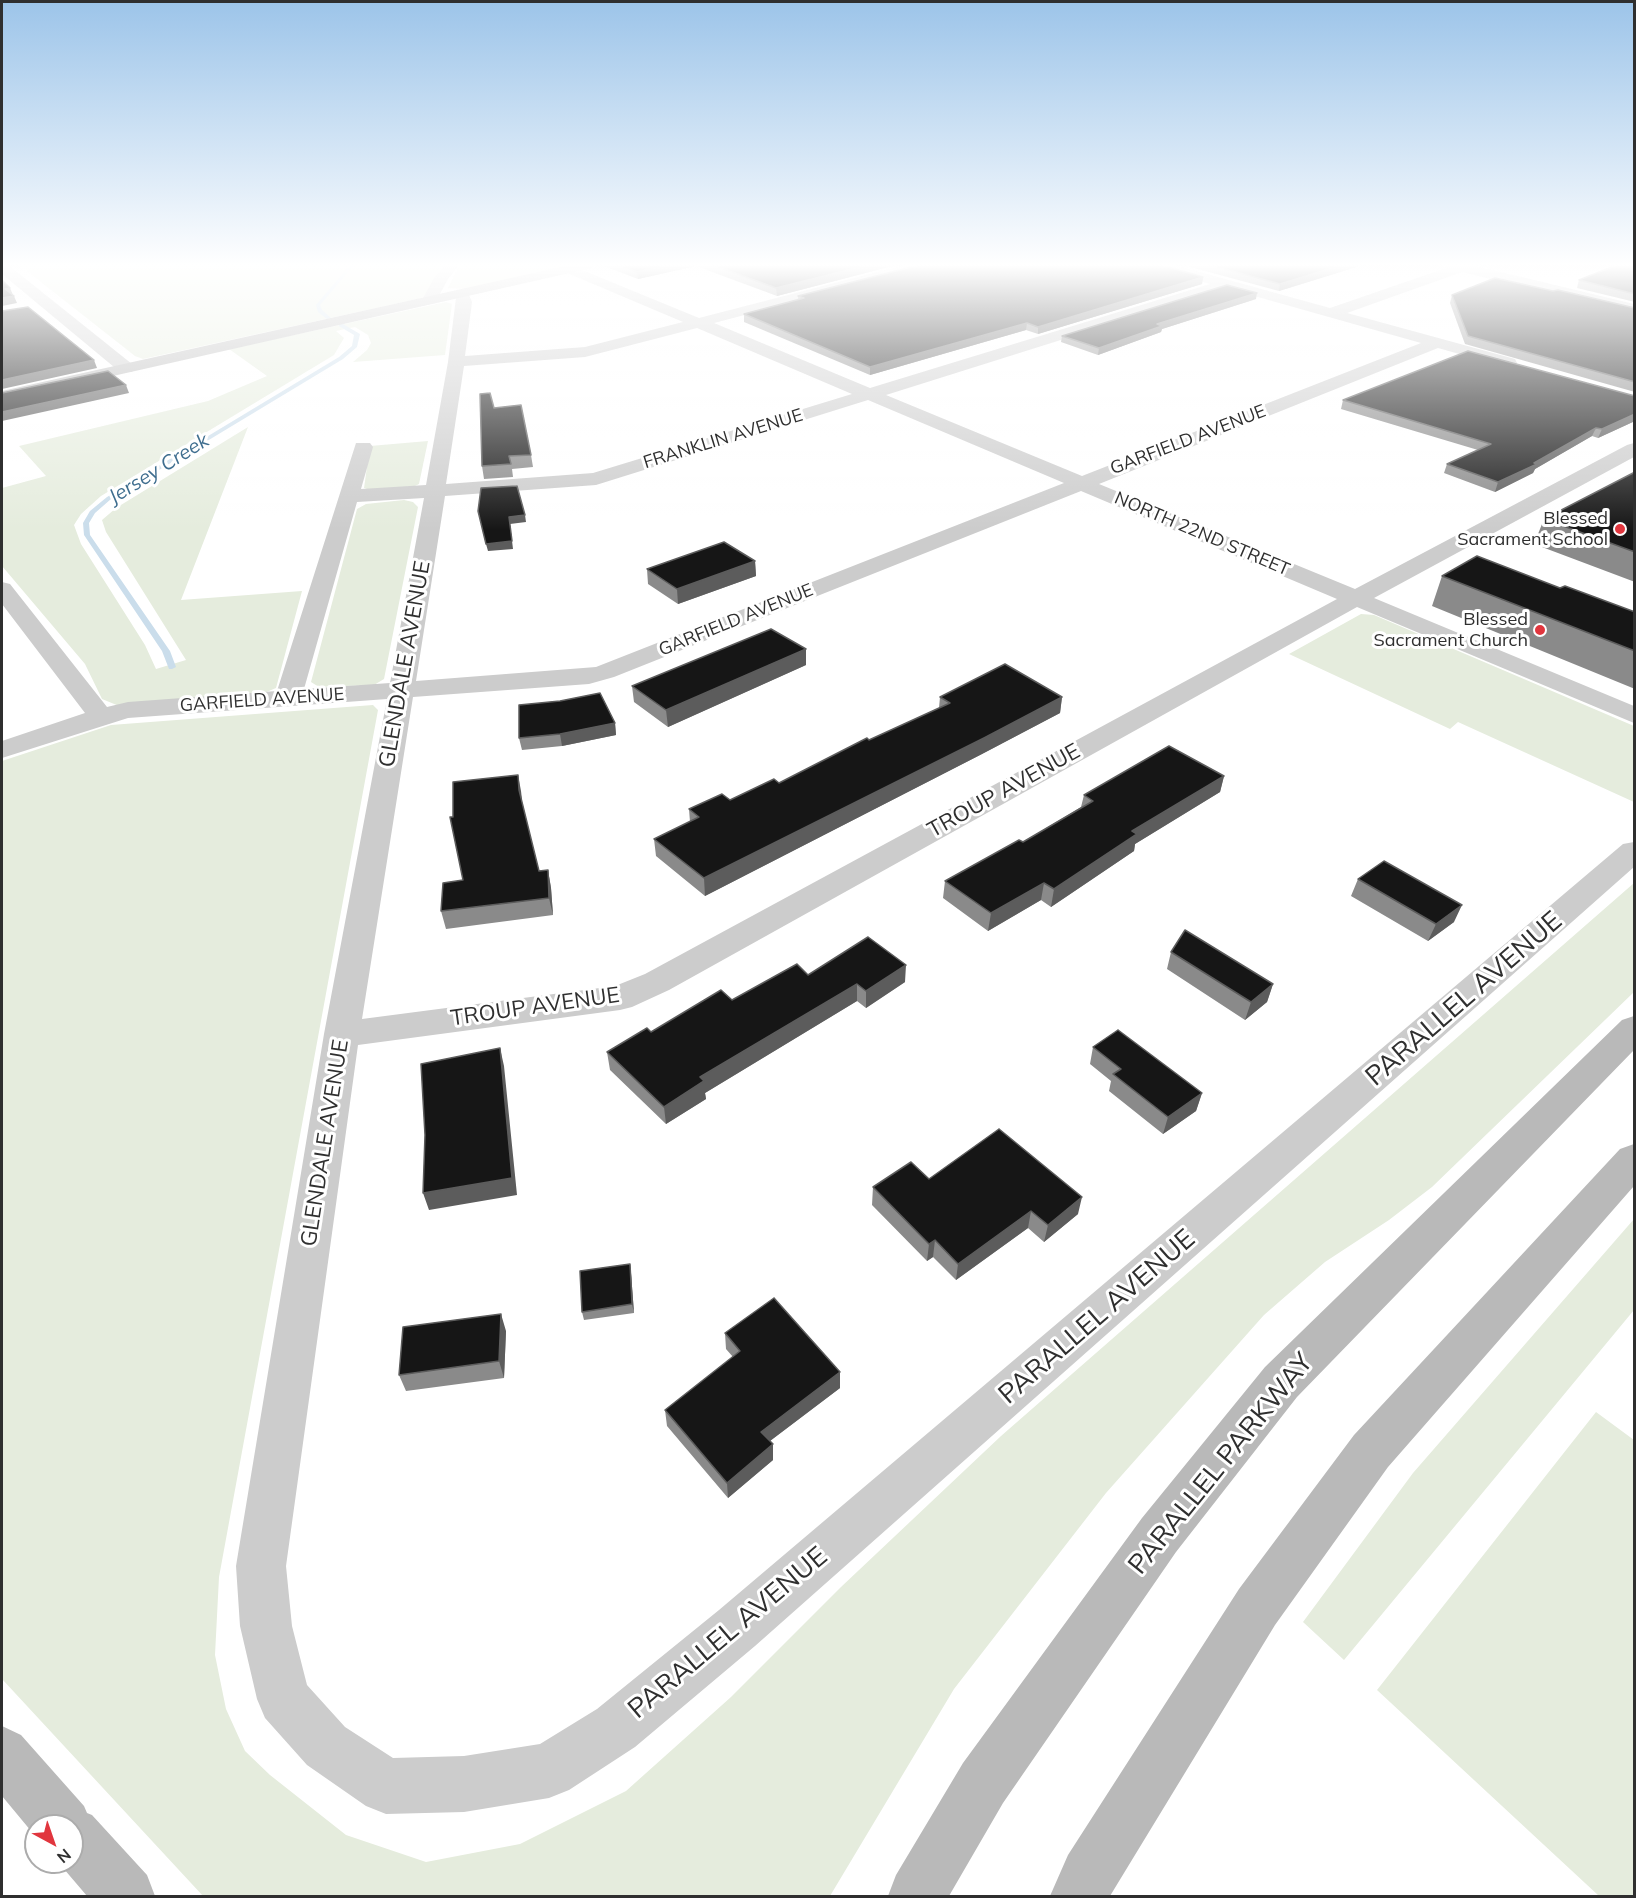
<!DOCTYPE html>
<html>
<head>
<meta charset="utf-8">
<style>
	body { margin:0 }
	#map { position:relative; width:1636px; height:1898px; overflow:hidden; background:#fff; font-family:Mulish,sans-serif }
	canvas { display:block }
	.frame { position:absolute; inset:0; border:3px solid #2f2f2f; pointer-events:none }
	.north { position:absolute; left:24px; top:1814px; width:60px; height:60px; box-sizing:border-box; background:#fff; border:2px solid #acacac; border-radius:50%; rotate:140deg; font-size:16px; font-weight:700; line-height:24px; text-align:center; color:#2f2f2f }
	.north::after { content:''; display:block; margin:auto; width:21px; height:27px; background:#e1363e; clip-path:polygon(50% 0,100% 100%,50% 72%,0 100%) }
</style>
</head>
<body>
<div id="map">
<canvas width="1636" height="1898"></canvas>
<div class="frame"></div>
<div class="north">N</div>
</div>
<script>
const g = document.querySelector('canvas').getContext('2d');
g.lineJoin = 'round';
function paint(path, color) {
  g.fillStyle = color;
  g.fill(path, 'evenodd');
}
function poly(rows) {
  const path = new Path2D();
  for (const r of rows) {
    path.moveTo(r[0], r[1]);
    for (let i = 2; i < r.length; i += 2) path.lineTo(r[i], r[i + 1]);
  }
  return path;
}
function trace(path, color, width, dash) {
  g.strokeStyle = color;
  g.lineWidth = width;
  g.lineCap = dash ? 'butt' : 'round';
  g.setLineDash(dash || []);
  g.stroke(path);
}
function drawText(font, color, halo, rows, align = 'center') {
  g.font = font + ' Mulish,sans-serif';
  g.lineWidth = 6;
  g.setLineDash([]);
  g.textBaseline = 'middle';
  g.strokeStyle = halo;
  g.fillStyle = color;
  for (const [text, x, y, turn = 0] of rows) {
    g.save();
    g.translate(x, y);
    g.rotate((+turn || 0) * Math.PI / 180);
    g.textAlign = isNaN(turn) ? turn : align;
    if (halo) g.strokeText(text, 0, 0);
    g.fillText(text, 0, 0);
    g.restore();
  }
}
const green = poly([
	[18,264,446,264,424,297,417,299,143,359,135,356],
	[460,264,577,264,465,289,448,288],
	[446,302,452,304,445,355,353,362,367,350,371,343,368,335,355,327,336,331,344,338,334,355,101,496,81,514,74,525,81,544,145,645,156,669,186,660,106,532,102,520,116,508,248,427,181,600,302,591,276,688,264,693,119,706,102,699,85,664,2,566,2,488,46,476,19,446,208,401,267,376,229,349],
	[428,441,419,484,411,488,373,491,364,488,370,446],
	[404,500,413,502,418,507,384,679,374,685,319,687,311,682,357,509,366,504],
	[1361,614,1374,615,1634,726,1634,802,1458,722,1450,729,1289,654],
	[373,705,378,710,219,1577,215,1655,226,1709,245,1751,270,1775,346,1835,426,1862,520,1844,626,1791,731,1697,841,1587,1001,1436,1634,883,1634,992,1432,1187,1389,1220,1325,1262,1264,1315,1106,1493,954,1689,830,1896,203,1896,2,1679,2,761,111,725],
	[1634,1219,1634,1310,1344,1660,1303,1622,1413,1473],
	[1596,1412,1634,1440,1634,1896,1599,1896,1377,1690]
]);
const stream = poly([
	[351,264,355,264,320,305,322,310,331,318,327,319,318,312,316,305,351,264],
	[339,324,343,324,360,334,357,347,343,359,111,499,95,513,89,523,90,535,170,651,176,667,172,669,169,669,162,651,84,535,83,523,90,511,107,497,339,357,352,346,354,335,339,326,339,324]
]);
const street = poly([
	[2,264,7,264,132,364,135,368,132,372,120,372,2,274,2,264],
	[446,264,460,264,448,279,435,303,425,303,422,300,434,278,446,264],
	[908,264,931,264,929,267,714,323,870,388,1210,284,1151,267,1149,264,1171,264,1330,308,1446,268,1442,264,1477,264,1476,266,1634,304,1634,314,1462,272,1347,313,1515,359,1517,363,1515,367,1509,368,1438,348,1099,484,1355,589,1627,445,1634,443,1634,457,1374,598,1634,706,1634,723,1357,607,669,990,632,1007,620,1010,358,1045,286,1566,292,1626,307,1685,345,1727,393,1758,464,1756,540,1744,597,1709,719,1610,1623,844,1634,842,1634,867,755,1646,635,1747,569,1790,549,1798,464,1812,386,1814,366,1806,307,1765,265,1718,257,1699,240,1626,236,1566,324,1034,387,699,128,718,2,758,2,741,85,713,2,604,2,582,10,584,107,707,128,702,277,691,356,443,370,443,373,447,361,489,426,485,448,362,457,290,467,290,472,302,465,356,585,347,683,322,565,272,563,269,570,265,699,318,908,264],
	[1226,288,1421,343,1082,476,886,395,1226,288],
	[697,328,852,394,593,473,446,484,464,366,585,357,697,328],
	[868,400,1064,483,596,667,416,681,445,496,596,485,868,400],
	[1081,491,1337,599,645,974,615,986,362,1019,413,697,589,684,614,677,1081,491],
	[424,498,390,683,304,689,357,502,424,498]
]);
const secondary = poly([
	[574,264,599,264,592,268,2,401,2,391,574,264],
	[1634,1016,1634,1050,1297,1397,1176,1552,1003,1803,949,1896,888,1896,896,1875,963,1763,1142,1518,1265,1367,1622,1020,1634,1016],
	[1634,1144,1634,1186,1388,1467,1275,1625,1110,1896,1050,1896,1068,1855,1239,1589,1354,1435,1620,1149,1634,1144],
	[2,1726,21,1735,84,1806,87,1813,92,1815,147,1875,155,1896,87,1896,58,1862,72,1862,72,1826,36,1826,36,1837,2,1796,2,1726]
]);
const wall = poly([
	[600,264,900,264,777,296,696,266,638,279,601,265],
	[1179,264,1366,264,1279,291],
	[1635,264,1635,302,1577,288,1579,280],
	[1203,277,1202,284,1038,334,1026,330,870,375,744,322,744,314,798,300,798,296],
	[1553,291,1635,308,1635,392,1465,344,1450,303,1452,295],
	[1256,299,1162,329,1161,332,1098,355,1061,342,1062,336],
	[1635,396,1635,421,1598,438,1592,436,1535,469,1533,473,1495,492,1444,473,1447,464,1478,450,1341,409,1343,400],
	[494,408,531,455,533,467,512,469,513,477,484,479,482,466],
	[1635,472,1635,582,1534,544,1544,519],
	[755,561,756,576,678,604,648,584,647,569],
	[1442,576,1560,588,1635,612,1635,689,1432,606],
	[806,665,668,727,634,702,632,686],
	[940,697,1062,697,1060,713,982,754,705,896,656,856,654,839,690,822,689,809,730,800,779,783,939,708],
	[615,723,616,735,562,746,522,750,519,738],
	[1224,776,1220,792,1135,844,1134,851,1051,907,1041,900,988,931,943,898,945,881,1023,842,1081,807,1084,795],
	[521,791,522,802,539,871,548,870,551,888,553,915,446,929,441,911,463,880],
	[1358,879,1454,922,1428,941,1351,896],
	[1171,952,1273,984,1267,1002,1245,1020,1167,969],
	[808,975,905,982,866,1008,857,1001,705,1093,706,1099,666,1124,610,1070,607,1052,651,1032,732,1000],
	[1093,1047,1202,1093,1196,1111,1163,1134,1109,1091,1111,1081,1090,1064],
	[929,1179,1078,1214,1044,1242,1028,1228,956,1280,933,1257,927,1261,872,1205,873,1187],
	[630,1264,631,1273,634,1313,584,1320,582,1312],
	[506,1331,504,1378,406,1391,399,1375],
	[725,1333,840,1372,840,1388,770,1441,773,1460,728,1498,667,1426,665,1410,733,1357,726,1349]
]);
const shadedWall = poly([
	[673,264,696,264,696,266,638,279,637,272],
	[872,264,900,264,777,296,776,288],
	[1345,264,1366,264,1279,291,1280,284],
	[1203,277,1202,284,1038,334,1038,327],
	[10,288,13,295,5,289],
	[1257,293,1256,299,1162,329,1161,332,1098,355,1099,348,1157,324],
	[14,296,17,303,2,306,2,298],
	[1027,323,1026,330,870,375,870,367],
	[94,360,97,368,2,389,2,380],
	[126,385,129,393,2,421,2,412],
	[1635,414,1635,421,1598,438,1602,429],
	[1596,428,1592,436,1535,469,1533,473,1495,492,1498,482],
	[525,515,526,522,510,524,513,549,488,551,486,544,509,517],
	[755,561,756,576,678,604,677,589],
	[806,649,806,665,668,727,666,710],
	[1062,697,1060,713,982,754,705,896,704,878],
	[615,723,616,735,562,746,560,734],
	[518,775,521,791,522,807,519,790],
	[1224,776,1220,792,1135,844,1134,851,1051,907,1054,889,1132,831],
	[548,870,551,888,553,915,549,898],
	[1044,883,1041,900,988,931,991,913],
	[1462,905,1454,922,1428,941,1436,924],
	[906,965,905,982,866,1008,866,991],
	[857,984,857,1001,705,1093,706,1099,666,1124,664,1107,700,1077],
	[1273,984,1267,1002,1245,1020,1251,1002],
	[500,1048,504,1066,517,1195,429,1210,423,1193],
	[1202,1093,1196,1111,1163,1134,1168,1117],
	[1082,1197,1078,1214,1044,1242,1048,1225],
	[1031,1211,1028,1228,956,1280,958,1264],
	[935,1240,933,1257,927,1261,929,1244],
	[630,1264,631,1273,634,1313,632,1304],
	[501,1314,506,1331,504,1378,499,1361],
	[840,1372,840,1388,762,1447,761,1432],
	[773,1444,773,1460,728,1498,727,1483]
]);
const building = poly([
	[616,264,673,264,637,272,616,264],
	[710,264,872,264,776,288,710,264],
	[923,264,1158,264,1203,277,1038,327,1027,323,870,367,744,314,804,298,798,296,923,264],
	[1206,264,1345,264,1280,284,1206,264],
	[1619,264,1635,264,1635,294,1579,280,1619,264],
	[1495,278,1553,291,1558,290,1635,308,1635,382,1468,336,1452,295,1495,278],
	[2,280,10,288,5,289,14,296,2,298,2,280],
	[1227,285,1257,293,1157,324,1162,326,1099,348,1062,336,1227,285],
	[28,307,94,360,2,380,2,311,28,307],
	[1468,351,1635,396,1635,414,1602,429,1596,428,1534,463,1537,464,1498,482,1447,464,1491,444,1343,400,1468,351],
	[108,371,126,385,2,412,2,393,108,371],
	[490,393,494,408,521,405,531,455,509,456,511,464,482,466,480,394,490,393],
	[1635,472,1635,552,1544,519,1635,472],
	[517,486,525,515,509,517,512,541,486,544,478,511,481,488,517,486],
	[724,542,755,561,677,589,647,569,724,542],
	[1477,556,1560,588,1565,586,1635,612,1635,651,1442,576,1477,556],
	[771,629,806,649,666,710,632,686,771,629],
	[1005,664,1062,697,984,738,704,878,654,839,699,817,689,809,722,794,730,800,774,779,779,783,867,738,869,740,950,703,940,697,1005,664],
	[600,693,615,723,560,734,519,738,519,705,560,701,600,693],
	[1169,746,1224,776,1132,831,1137,834,1054,889,1044,883,991,913,945,881,1019,840,1023,842,1093,801,1084,795,1169,746],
	[518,775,519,790,539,871,548,870,549,898,441,911,443,883,463,880,450,817,453,817,453,782,518,775],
	[1384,861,1462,905,1436,924,1358,879,1384,861],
	[1185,930,1273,984,1251,1002,1171,952,1185,930],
	[868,937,906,965,866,991,857,984,700,1077,704,1081,664,1107,607,1052,647,1028,651,1032,721,990,732,1000,797,964,808,975,868,937],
	[1118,1030,1202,1093,1168,1117,1113,1074,1121,1069,1093,1047,1118,1030],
	[500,1048,512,1178,423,1193,425,1135,421,1064,500,1048],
	[999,1129,1082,1197,1048,1225,1031,1211,958,1264,935,1240,929,1244,873,1187,911,1162,929,1179,999,1129],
	[630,1264,632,1304,582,1312,580,1271,630,1264],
	[774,1298,840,1372,761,1432,773,1444,727,1483,665,1410,740,1351,725,1333,774,1298],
	[501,1314,499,1361,399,1375,403,1327,501,1314]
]);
const markers = [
	[1620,529,6,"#e1363e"],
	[1540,630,6,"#e1363e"]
];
const farStreetnames = [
	["FRANKLIN AVENUE",723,439,-17],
	["GARFIELD AVENUE",1188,440,-21],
	["NORTH 22ND STREET",1202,534,23],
	["GARFIELD AVENUE",736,620,-22],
	["GARFIELD AVENUE",262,700,-4]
];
const farPoinames = [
	["Blessed",1608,519],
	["Sacrament School",1608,540],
	["Blessed",1528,620],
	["Sacrament Church",1528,641]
];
const farWaternames = [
	["Jersey Creek",159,469,-32]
];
const streetNames = [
	["GLENDALE AVENUE",405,664,-80],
	["TROUP AVENUE",1004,791,-29],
	["TROUP AVENUE",535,1007,-8],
	["GLENDALE AVENUE",325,1143,-81]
];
const nearStreetnames = [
	["PARALLEL AVENUE",1464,999,-41],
	["PARALLEL AVENUE",1097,1317,-41],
	["PARALLEL PARKWAY",1221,1464,-51],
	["PARALLEL AVENUE",728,1633,-40]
];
paint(green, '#e5ecdd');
paint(stream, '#caddeb');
paint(street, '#ccc');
paint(secondary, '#b9b9b9');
paint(wall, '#8a8a8a');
paint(shadedWall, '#5c5c5c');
paint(building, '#161616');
trace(building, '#5c5c5c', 1.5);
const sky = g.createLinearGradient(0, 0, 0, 530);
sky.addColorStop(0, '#9cc4e9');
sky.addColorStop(0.5, '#fff');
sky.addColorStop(1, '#ffffff00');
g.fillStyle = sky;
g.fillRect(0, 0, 1636, 530);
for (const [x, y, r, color] of markers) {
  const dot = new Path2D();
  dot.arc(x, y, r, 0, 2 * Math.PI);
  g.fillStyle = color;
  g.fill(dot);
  trace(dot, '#fff', 2);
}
drawText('18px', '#2f2f2f', '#fff', farStreetnames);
drawText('18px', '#2f2f2f', '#fff', farPoinames, 'right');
drawText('italic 20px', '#3f6e8f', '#fff', farWaternames);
drawText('22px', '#2f2f2f', '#fff', streetNames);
drawText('27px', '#2f2f2f', '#fff', nearStreetnames);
</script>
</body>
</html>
